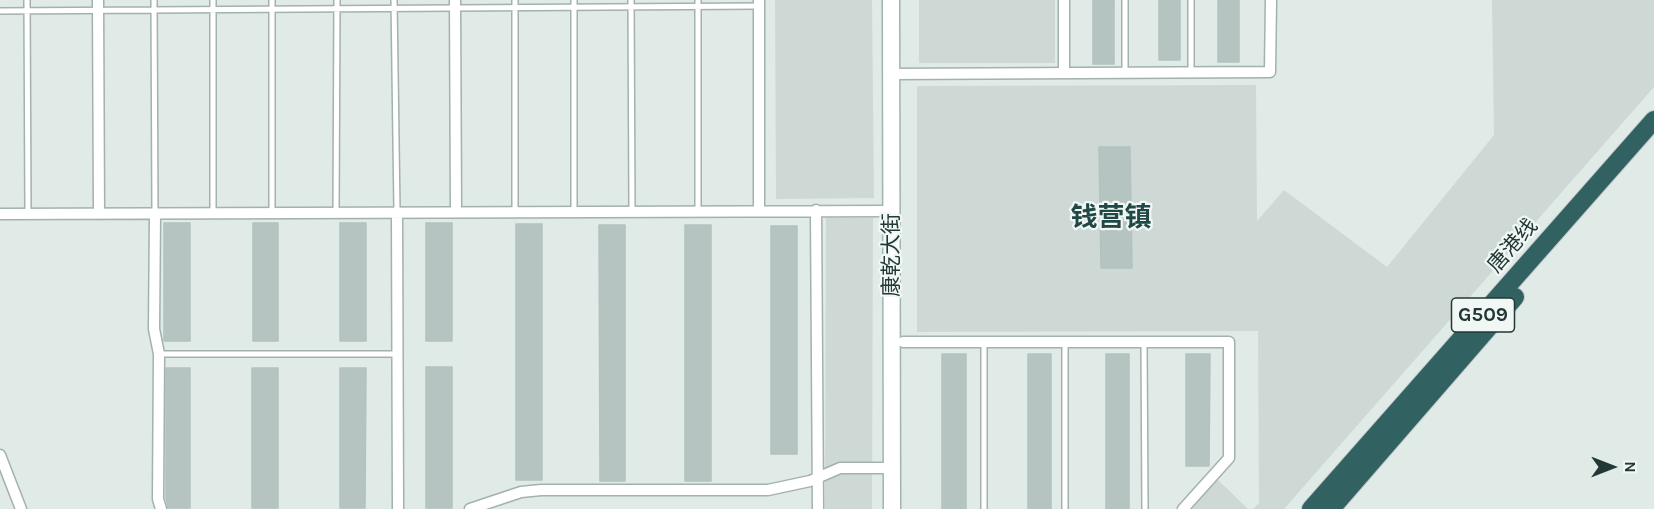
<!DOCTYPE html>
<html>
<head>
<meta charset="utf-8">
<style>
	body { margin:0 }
	#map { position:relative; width:1654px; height:509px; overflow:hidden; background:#e0eae7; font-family:Karla,sans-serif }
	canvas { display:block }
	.north { position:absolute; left:1582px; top:437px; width:60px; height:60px; -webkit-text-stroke:4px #f0f7f4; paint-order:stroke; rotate:90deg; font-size:16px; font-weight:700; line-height:24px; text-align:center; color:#223837 }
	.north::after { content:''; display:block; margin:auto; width:21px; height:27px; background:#223837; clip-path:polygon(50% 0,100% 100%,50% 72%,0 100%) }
</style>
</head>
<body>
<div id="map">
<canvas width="1654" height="509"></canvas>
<div class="north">N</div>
</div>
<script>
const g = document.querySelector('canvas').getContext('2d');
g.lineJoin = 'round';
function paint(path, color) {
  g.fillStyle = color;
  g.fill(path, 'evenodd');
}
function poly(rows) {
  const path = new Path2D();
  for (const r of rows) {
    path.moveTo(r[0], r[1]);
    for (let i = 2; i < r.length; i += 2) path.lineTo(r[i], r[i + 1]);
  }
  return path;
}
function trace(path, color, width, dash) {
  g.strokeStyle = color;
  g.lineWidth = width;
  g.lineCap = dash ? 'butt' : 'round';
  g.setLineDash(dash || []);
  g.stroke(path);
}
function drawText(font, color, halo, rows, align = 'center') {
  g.font = font + ' Karla,"Noto Sans SC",sans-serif';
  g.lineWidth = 4.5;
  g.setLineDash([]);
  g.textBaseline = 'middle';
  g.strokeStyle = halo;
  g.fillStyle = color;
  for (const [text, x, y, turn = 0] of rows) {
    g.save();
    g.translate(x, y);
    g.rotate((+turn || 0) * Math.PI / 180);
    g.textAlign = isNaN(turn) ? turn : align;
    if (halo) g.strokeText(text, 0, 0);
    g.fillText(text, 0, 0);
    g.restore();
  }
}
const built = poly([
	[775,0,872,0,874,198,776,199],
	[919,0,1055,0,1055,63,919,63],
	[1492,0,1654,0,1654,87,1284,509,1253,509,1259,503,1258,331,917,332,917,86,1256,85,1257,221,1284,190,1387,267,1494,135],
	[826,218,873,218,872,509,825,509],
	[1217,479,1248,509,1192,509]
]);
const building = poly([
	[1093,0,1114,0,1114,64,1093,64,1093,0],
	[1159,0,1180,0,1180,60,1159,60,1159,0],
	[1218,0,1239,0,1239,62,1218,62,1218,0],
	[1099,147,1130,147,1132,268,1101,268,1099,147],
	[164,223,190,223,190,341,164,341,164,223],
	[253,223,278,223,278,341,253,341,253,223],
	[340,223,366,223,366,341,340,341,340,223],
	[426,223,452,223,452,341,426,341,426,223],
	[516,224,542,224,542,480,516,480,516,224],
	[599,225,625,225,625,481,600,481,599,225],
	[685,225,711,225,711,481,685,481,685,225],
	[771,226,797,226,797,454,771,454,771,226],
	[942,354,966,354,966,509,942,509,942,354],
	[1028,354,1051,354,1051,509,1028,509,1028,354],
	[1106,354,1129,354,1129,509,1106,509,1106,354],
	[1186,354,1210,354,1209,466,1186,466,1186,354],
	[426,367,452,367,452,508,426,508,426,367],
	[166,368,190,368,190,508,168,508,166,498,166,368],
	[252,368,278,368,278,508,252,508,252,368],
	[340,368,366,368,365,508,340,508,340,368]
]);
const lane = poly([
	[27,0,28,214],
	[154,0,155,214],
	[213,0,213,213],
	[272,0,272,213],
	[394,0,397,211],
	[515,0,515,212],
	[574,0,574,211],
	[631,0,632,211],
	[698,0,698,211],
	[1191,0,1191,72],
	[0,11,759,6],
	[1125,73,1125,0],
	[336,213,337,0],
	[984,342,984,509],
	[1144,342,1145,509],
	[159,354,397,354],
	[1065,509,1065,342]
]);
const street = poly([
	[98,0,99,214],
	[455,0,456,212],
	[1064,73,1064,0],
	[891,74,1270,72,1271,0],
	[816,210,818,509],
	[759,211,759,0],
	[397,212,398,509],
	[0,214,891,211],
	[155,214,154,329,159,354,158,499,161,509],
	[903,342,1229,342,1229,458,1183,509],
	[0,455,21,509],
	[470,509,521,492,541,490,768,490,810,481,840,468,892,468]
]);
const secondary = poly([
	[891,0,892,509]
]);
const highway = poly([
	[1311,509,1654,120],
	[1331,509,1515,297]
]);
const shields = [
	[1483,315,63]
];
const shieldNames = [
	["G509",1483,315]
];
const streetNames = [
	["唐港线",1513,246,-49],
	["康乾大街",892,255,-90]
];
const districtNames = [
	["钱营镇",1111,218]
];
paint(built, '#ced9d6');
paint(building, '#b6c4c1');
trace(building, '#b3c2bf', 1.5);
trace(lane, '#a3b1af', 8);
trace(street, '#a3b1af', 13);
trace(secondary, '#a0b4b1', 19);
trace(highway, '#c1c7c7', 20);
trace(lane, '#fff', 5);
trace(street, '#fff', 10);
trace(secondary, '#fff', 16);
trace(highway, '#316261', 18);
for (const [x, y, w] of shields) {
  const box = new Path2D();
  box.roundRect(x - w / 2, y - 17, w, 34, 4.5);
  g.fillStyle = '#f0f7f4';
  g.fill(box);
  trace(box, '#223837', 1.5);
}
drawText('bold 20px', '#223837', null, shieldNames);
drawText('21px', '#223837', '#f0f7f4', streetNames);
drawText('bold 27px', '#204946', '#f0f7f4', districtNames);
</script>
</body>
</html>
